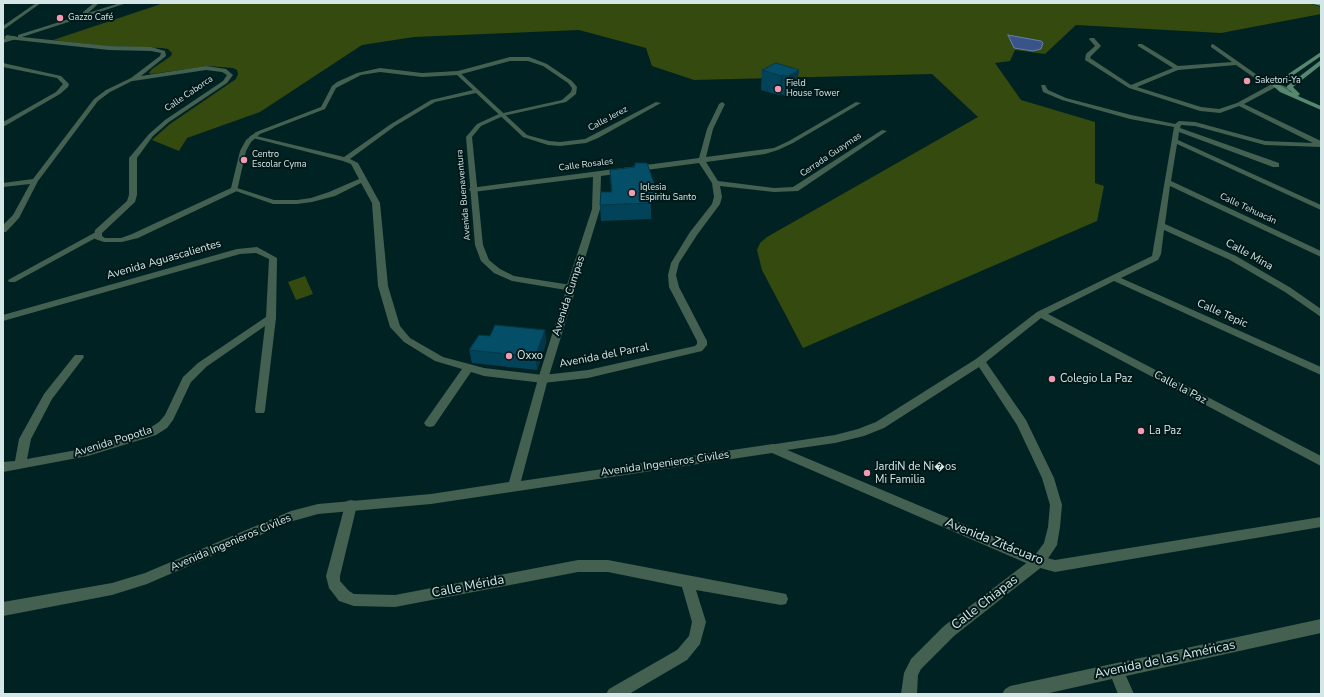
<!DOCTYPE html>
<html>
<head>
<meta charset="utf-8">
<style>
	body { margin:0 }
	#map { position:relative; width:1324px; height:697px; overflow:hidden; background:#012222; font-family:"Nunito Sans",sans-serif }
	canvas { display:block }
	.frame { position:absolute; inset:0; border:4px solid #d4e6e6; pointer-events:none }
</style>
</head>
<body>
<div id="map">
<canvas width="1324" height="697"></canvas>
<div class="frame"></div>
</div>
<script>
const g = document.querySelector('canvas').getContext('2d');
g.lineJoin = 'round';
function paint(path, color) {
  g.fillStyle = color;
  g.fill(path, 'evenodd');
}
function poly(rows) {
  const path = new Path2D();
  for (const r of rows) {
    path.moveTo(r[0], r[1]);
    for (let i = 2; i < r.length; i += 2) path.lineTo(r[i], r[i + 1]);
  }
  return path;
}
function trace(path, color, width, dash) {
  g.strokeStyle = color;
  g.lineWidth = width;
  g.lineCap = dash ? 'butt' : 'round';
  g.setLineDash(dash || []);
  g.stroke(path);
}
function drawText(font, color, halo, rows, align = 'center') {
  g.font = font + ' "Nunito Sans",sans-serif';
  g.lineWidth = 4;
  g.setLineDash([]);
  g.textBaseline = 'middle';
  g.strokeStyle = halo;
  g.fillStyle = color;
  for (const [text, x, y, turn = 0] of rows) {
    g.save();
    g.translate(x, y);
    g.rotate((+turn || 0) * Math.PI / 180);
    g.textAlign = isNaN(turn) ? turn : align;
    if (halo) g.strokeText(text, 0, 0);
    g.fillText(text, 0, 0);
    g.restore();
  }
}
const green = poly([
	[164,3,1308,3,1321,7,1321,14,1221,33,1076,25,1045,54,1015,50,1010,61,995,63,1021,100,1095,122,1095,183,1104,186,1097,221,803,348,762,270,757,250,760,243,767,237,978,117,932,74,694,80,652,66,646,48,579,30,414,37,362,45,260,112,187,138,179,151,152,140,170,124,236,79,238,74,237,70,233,68,208,66,151,74,149,73,152,69,171,56,172,53,168,49,162,48,105,46,53,40],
	[305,276,313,294,296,300,288,282]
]);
const water = poly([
	[1008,35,1041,41,1043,43,1041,49,1033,51,1014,48,1008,35]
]);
const minor = poly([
	[36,3,41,3,3,30,3,26,36,3],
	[94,3,99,3,87,14,83,14,83,12,94,3],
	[14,36,16,37,16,39,3,43,3,39,14,36],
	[1090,38,1094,38,1101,46,1091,56,1090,58,1131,85,1173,68,1138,46,1138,44,1142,44,1178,66,1232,62,1211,47,1211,45,1213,44,1260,77,1292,89,1289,91,1276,87,1244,104,1321,141,1321,147,1265,145,1195,126,1181,125,1180,128,1279,163,1279,167,1273,167,1179,132,1178,140,1321,205,1321,210,1177,144,1171,181,1321,251,1321,257,1170,186,1165,224,1236,256,1291,288,1321,309,1321,317,1285,292,1230,260,1164,230,1161,254,1158,260,1121,278,1321,367,1321,375,1114,281,1048,314,1321,456,1321,466,1041,318,986,362,1026,420,1054,478,1062,505,1060,527,1057,545,1043,566,954,636,921,669,918,675,917,694,901,694,904,673,911,659,944,626,1033,558,1044,543,1048,527,1050,505,1042,478,1017,425,979,367,884,428,864,436,835,443,773,452,769,451,767,448,769,445,835,435,858,429,876,422,976,359,1037,312,1152,256,1174,127,1130,119,1062,100,1043,92,1041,85,1045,85,1048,90,1066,98,1131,115,1175,124,1179,121,1195,122,1265,141,1313,143,1239,106,1220,113,1200,111,1129,88,1085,60,1086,54,1095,46,1089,39,1090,38],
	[1236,65,1256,79,1270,85,1237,103,1219,109,1201,107,1137,87,1178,70,1236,65],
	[3,63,61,76,69,84,68,87,60,94,3,127,3,122,56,92,63,84,57,78,3,67,3,63],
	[458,71,527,135,549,141,560,142,585,139,656,102,661,103,598,138,586,143,560,146,548,145,523,137,476,93,435,102,395,126,350,159,358,163,380,203,388,286,400,326,410,338,443,357,484,368,543,375,588,370,695,346,697,344,697,341,669,287,668,275,671,263,690,232,712,204,714,197,712,183,699,163,601,176,600,209,576,288,571,291,566,288,592,209,593,177,473,192,469,190,470,188,699,158,707,129,719,104,722,102,725,104,713,129,706,157,774,148,789,141,856,102,861,103,793,143,778,150,765,154,706,162,718,181,774,188,793,187,882,130,887,131,798,191,774,192,720,186,722,197,720,204,697,235,679,263,676,275,679,287,707,341,707,345,702,351,588,378,543,383,484,376,471,372,434,426,430,427,426,426,424,423,462,369,435,361,404,342,390,327,378,286,372,203,361,183,335,196,312,202,297,204,273,204,230,189,234,187,274,200,297,200,311,198,329,192,359,179,351,164,343,161,249,137,252,135,344,157,391,124,431,100,473,90,456,74,455,73,458,71],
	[131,78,136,79,110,92,98,101,38,181,19,218,6,232,3,232,3,225,13,215,30,184,3,187,3,183,33,179,94,99,106,90,131,78],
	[94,233,100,233,101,235,15,282,9,282,8,280,94,233],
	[257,247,277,258,276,318,265,410,264,413,256,413,255,410,265,326,206,367,191,382,173,420,167,428,156,435,88,456,3,472,3,462,15,461,19,439,44,394,75,355,83,355,84,357,52,399,31,439,27,459,88,448,148,429,159,422,165,415,183,377,198,363,266,317,269,259,256,253,240,254,3,321,3,315,237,249,257,247],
	[351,500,355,501,357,505,340,576,340,581,349,591,354,594,395,595,578,560,608,560,781,593,786,594,788,599,786,604,781,605,696,590,706,622,700,644,687,660,629,694,606,694,609,689,677,650,689,636,692,622,682,587,608,572,578,572,395,607,354,606,339,601,329,588,326,576,345,505,347,501,351,500],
	[1321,619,1321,633,1126,676,1134,694,1118,694,1112,679,1045,694,1002,694,1005,689,1010,686,1321,619]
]);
const tertiary = poly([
	[120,3,127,3,22,37,109,46,151,47,165,51,166,56,141,76,206,66,226,69,233,75,227,83,169,122,153,136,137,158,137,195,135,202,102,233,102,236,105,238,121,238,132,234,231,188,240,151,246,140,256,132,321,107,332,86,337,82,357,73,380,68,422,73,458,71,510,57,529,57,547,64,572,81,577,87,576,94,566,102,503,116,481,126,472,137,483,245,489,260,500,269,514,276,571,285,576,288,548,379,521,481,773,444,1039,556,1055,560,1321,517,1321,527,1055,572,1033,566,772,453,431,504,318,514,293,521,147,584,112,595,3,616,3,602,112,583,145,573,291,511,318,504,431,494,509,482,538,379,566,290,512,281,494,273,481,261,475,245,466,137,477,124,499,114,562,100,571,92,572,88,568,83,543,66,528,61,510,61,458,75,422,77,380,72,361,75,336,88,325,109,260,134,251,142,246,151,237,191,138,238,122,242,104,242,95,239,94,237,95,230,127,201,129,195,129,158,149,134,165,120,223,81,227,75,222,72,206,70,133,81,130,79,131,78,160,56,161,53,151,51,109,50,7,39,4,37,7,35,18,37,18,35,120,3]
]);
const secondary = poly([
	[1321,52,1321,56,1279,85,1293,93,1287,88,1287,86,1321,60,1321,65,1293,87,1300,94,1298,96,1321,106,1321,110,1280,92,1272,85,1321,52]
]);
const primary = poly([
	[1313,3,1321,3,1321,6,1313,4,1313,3]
]);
const wall = poly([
	[762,70,799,70,796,90,785,96,781,94,779,95,761,90],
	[635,167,655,186,655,201,650,201,651,203,651,219,601,221,600,205,611,192,610,170],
	[545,330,546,343,537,370,472,363,469,350,490,336]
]);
const shadedWall = poly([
	[799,70,796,90,785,96,788,76],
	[783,75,781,94,779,95,781,76],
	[545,330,546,343,537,370,535,357]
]);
const building = poly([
	[776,63,799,70,788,76,783,75,781,76,762,70,776,63],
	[635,163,647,163,655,186,643,186,651,203,600,205,601,192,612,192,610,170,635,167,635,163],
	[495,325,545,330,535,357,469,350,479,335,490,336,495,325]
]);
const markers = [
	[60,18,4,"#f29ab0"],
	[1247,81,4,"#f29ab0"],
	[778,89,4,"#f29ab0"],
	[244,160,4,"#f29ab0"],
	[632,193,4,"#f29ab0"],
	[509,356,4,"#f29ab0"],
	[1052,379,4,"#f29ab0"],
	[1141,431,4,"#f29ab0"],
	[867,473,4,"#f29ab0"]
];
const farPoinames = [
	["Gazzo Café",68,18],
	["Saketori-Ya",1255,81],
	["Field",786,84],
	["House Tower",786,94],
	["Centro",252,155],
	["Escolar Cyma",252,165],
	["Iglesia",640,188],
	["Espiritu Santo",640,198]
];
const farStreetnames = [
	["Calle Caborca",189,94,-34],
	["Calle Jerez",608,119,-28],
	["Cerrada Guaymas",831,155,-34],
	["Calle Rosales",586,165,-7],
	["Avenida Buenaventura",464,195,-95],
	["Calle Tehuacán",1248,209,25]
];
const streetNames = [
	["Calle Mina",1249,255,29],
	["Avenida Aguascalientes",164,260,-16],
	["Avenida Cumpas",569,296,-72],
	["Calle Tepic",1222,314,24],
	["Avenida del Parral",604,356,-11],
	["Calle la Paz",1180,388,28],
	["Avenida Popotla",113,442,-17],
	["Avenida Ingenieros Civiles",665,464,-8],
	["Avenida Ingenieros Civiles",231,543,-23]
];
const poiNames = [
	["Oxxo",517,356],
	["Colegio La Paz",1060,379],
	["La Paz",1149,431],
	["JardiN de Ni�os",875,467],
	["Mi Familia",875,480]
];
const nearStreetnames = [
	["Avenida Zitácuaro",994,542,22],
	["Calle Mérida",468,587,-11],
	["Calle Chiapas",985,603,-38],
	["Avenida de las Américas",1165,660,-12]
];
paint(green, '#344a0e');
paint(water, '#38548b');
trace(water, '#6780a6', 1);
paint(minor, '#436051');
paint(tertiary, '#436051');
paint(secondary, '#56876f');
paint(primary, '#65a585');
paint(wall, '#034359');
paint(shadedWall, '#033748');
paint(building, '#044e67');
trace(building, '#033748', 1);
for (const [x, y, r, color] of markers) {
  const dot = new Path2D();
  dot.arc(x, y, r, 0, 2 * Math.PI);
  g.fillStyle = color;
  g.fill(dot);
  trace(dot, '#011818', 1.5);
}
drawText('9px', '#d4e6e6', '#011818', farPoinames, 'left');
drawText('9px', '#d4e6e6', '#011818', farStreetnames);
drawText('11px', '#d4e6e6', '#011818', streetNames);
drawText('11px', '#d4e6e6', '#011818', poiNames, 'left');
drawText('13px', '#d4e6e6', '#011818', nearStreetnames);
</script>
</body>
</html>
